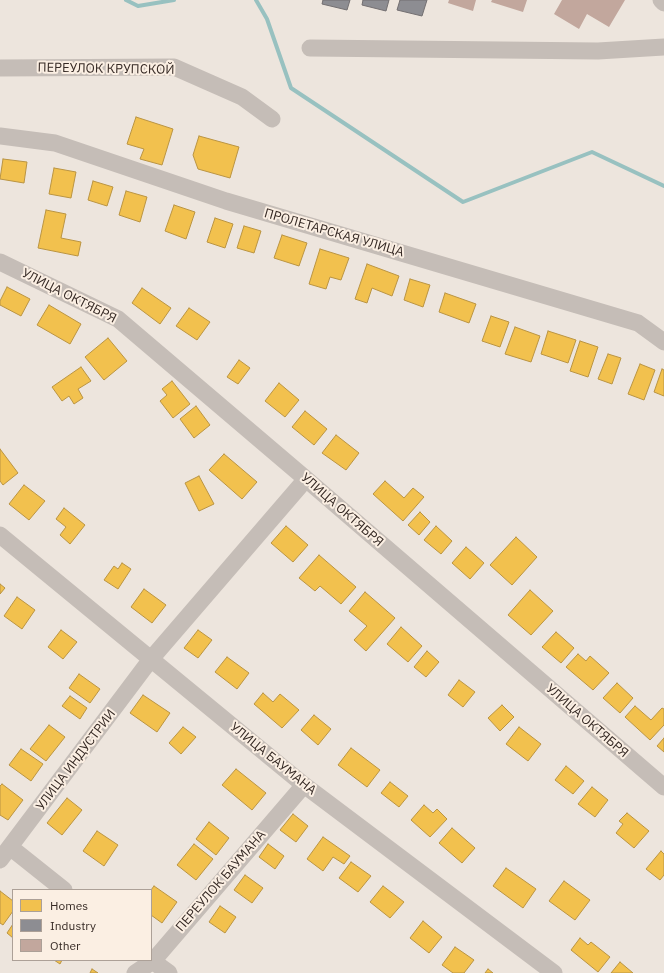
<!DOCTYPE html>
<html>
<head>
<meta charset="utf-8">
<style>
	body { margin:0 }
	#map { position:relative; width:664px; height:973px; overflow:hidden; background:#ede5dd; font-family:"IBM Plex Sans",sans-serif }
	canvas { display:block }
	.legend { position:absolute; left:12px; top:889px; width:140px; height:72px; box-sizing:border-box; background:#fbefe3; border:1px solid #aca097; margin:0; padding:5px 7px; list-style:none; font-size:12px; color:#362a25 }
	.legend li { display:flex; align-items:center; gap:8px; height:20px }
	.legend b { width:20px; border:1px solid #aca097 }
</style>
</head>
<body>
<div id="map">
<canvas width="664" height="973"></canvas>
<ul class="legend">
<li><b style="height:11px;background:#f2c14e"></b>Homes</li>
<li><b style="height:11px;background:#8d8d92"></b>Industry</li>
<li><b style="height:11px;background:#c2a79d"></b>Other</li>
</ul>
</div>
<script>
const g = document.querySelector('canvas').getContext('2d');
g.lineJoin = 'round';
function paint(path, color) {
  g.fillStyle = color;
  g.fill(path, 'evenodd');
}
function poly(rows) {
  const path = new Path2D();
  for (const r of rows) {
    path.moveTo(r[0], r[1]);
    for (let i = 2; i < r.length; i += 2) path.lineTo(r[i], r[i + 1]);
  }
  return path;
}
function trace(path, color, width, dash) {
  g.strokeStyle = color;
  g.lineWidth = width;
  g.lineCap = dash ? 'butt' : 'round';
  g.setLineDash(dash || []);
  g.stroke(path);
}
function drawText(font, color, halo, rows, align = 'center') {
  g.font = font + ' "IBM Plex Sans",sans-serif';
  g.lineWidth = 4;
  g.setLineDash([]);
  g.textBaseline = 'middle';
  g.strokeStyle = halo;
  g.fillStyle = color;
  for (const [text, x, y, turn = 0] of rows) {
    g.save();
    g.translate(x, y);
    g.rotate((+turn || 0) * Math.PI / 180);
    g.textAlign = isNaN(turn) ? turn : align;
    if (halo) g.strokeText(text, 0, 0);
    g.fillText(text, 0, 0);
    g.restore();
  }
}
const homes = poly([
	[136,117,173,129,162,165,140,159,144,149,127,144,136,117],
	[199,136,239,147,230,178,198,169,193,155,199,136],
	[3,159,27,162,24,183,0,179,3,159],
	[54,168,76,172,71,198,49,194,54,168],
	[93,181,113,187,107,206,88,200,93,181],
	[126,191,147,197,140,222,119,215,126,191],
	[174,205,195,212,186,239,165,231,174,205],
	[46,210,66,214,61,238,81,242,78,256,38,248,46,210],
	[215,218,233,224,225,248,207,242,215,218],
	[244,226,261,231,254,253,237,248,244,226],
	[282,235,307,243,299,266,274,258,282,235],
	[320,249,349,258,341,280,330,277,326,289,309,284,320,249],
	[367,264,399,276,392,296,372,288,367,303,355,299,367,264],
	[410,279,430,285,423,307,404,300,410,279],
	[7,287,30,299,21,316,0,305,0,301,7,287],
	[142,288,171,308,160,324,132,303,142,288],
	[445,293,476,304,469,323,439,312,445,293],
	[49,305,81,324,70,344,37,325,49,305],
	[189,308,210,322,197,340,176,326,189,308],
	[491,316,509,322,500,347,482,341,491,316],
	[515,327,540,336,531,362,505,354,515,327],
	[548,331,576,340,568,363,541,354,548,331],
	[108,338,127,361,104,380,85,357,108,338],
	[580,341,598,347,588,377,570,371,580,341],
	[608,354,621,358,612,384,598,379,608,354],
	[239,360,250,368,238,384,227,377,239,360],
	[640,364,655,370,644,400,628,394,640,364],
	[81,367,91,381,78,389,83,398,74,404,69,396,62,401,52,387,81,367],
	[662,369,664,370,664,396,654,392,662,369],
	[172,381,190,404,173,418,160,401,167,395,162,389,172,381],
	[279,383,299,400,285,417,265,401,279,383],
	[196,406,210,425,194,438,180,419,196,406],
	[305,411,327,429,314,445,292,427,305,411],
	[336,435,359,453,346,470,322,453,336,435],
	[0,449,18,473,3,485,0,481,0,449],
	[224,454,257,482,242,499,209,470,224,454],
	[199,476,214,504,199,511,185,483,199,476],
	[385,481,404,498,413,488,424,497,403,521,373,494,385,481],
	[24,485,45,501,29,520,9,504,24,485],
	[64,508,85,525,70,544,60,535,66,527,56,519,64,508],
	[420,512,430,522,419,535,408,525,420,512],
	[286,526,308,545,293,562,271,543,286,526],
	[436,526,452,541,441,554,424,540,436,526],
	[516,537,537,557,512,585,490,565,516,537],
	[466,547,484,563,470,579,452,563,466,547],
	[319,555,356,587,341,604,320,586,315,591,299,578,319,555],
	[122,563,131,569,118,589,104,580,114,566,118,569,122,563],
	[0,584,5,588,0,594,0,584],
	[144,589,166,605,152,623,131,607,144,589],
	[530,590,553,611,531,635,508,615,530,590],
	[365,592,395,618,366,651,354,640,367,626,349,611,365,592],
	[17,597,35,610,22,629,4,616,17,597],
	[401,627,422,646,408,662,387,644,401,627],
	[61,630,77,642,63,659,48,647,61,630],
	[198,630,212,640,198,658,184,648,198,630],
	[556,632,574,648,561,663,542,647,556,632],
	[427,651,439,662,426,677,414,667,427,651],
	[578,654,586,661,590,656,609,673,593,690,566,667,578,654],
	[227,657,249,673,237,689,215,672,227,657],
	[79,674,100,689,90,703,69,688,79,674],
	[459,680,475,692,463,707,448,695,459,680],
	[617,683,633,698,620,713,603,698,617,683],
	[263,693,273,702,280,694,299,710,282,728,254,704,263,693],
	[143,695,170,713,157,732,130,713,143,695],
	[70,696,87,708,80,719,62,706,70,696],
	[502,705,514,717,500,731,488,718,502,705],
	[635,706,651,720,662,708,664,709,664,725,650,740,625,717,635,706],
	[314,715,331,729,318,745,301,730,314,715],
	[49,725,65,737,46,761,30,749,49,725],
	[183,727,196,737,181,754,169,743,183,727],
	[519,727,541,744,528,761,506,744,519,727],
	[664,738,664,752,657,746,664,738],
	[351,748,380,770,367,787,338,765,351,748],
	[21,749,43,764,31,781,9,765,21,749],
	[566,766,584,781,573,794,555,780,566,766],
	[236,769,266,793,252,810,222,785,236,769],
	[390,782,408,796,399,807,381,793,390,782],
	[2,784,23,800,8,820,0,815,0,786,2,784],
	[592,787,608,800,595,817,578,804,592,787],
	[67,798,82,810,62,835,47,823,67,798],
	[424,805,433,813,437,809,447,819,430,837,411,820,424,805],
	[627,813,649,831,634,848,616,833,623,824,619,821,627,813],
	[293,814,308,826,296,842,280,830,293,814],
	[209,822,229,838,216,855,196,839,209,822],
	[452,828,475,848,462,863,439,843,452,828],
	[97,831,118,845,104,866,83,851,97,831],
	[323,837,350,856,344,864,333,857,323,871,307,859,323,837],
	[194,844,213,859,196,880,177,865,194,844],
	[268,844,284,856,275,869,259,857,268,844],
	[661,851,664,854,664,875,660,880,646,869,661,851],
	[351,862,371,876,358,892,339,878,351,862],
	[506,868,536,889,523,908,493,886,506,868],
	[245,875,263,888,252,903,234,890,245,875],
	[564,881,590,900,575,920,549,901,564,881],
	[154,886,177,902,162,923,151,915,151,890,154,886],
	[383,886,404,902,390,918,370,902,383,886],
	[0,891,13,901,13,911,3,925,0,923,0,891],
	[220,906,236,917,225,933,209,922,220,906],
	[423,921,442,937,429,953,410,938,423,921],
	[13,924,13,938,7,933,13,924],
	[580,938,588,945,591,942,610,957,598,972,571,950,580,938],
	[455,947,474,960,464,973,453,973,442,965,455,947],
	[54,960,62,960,60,964,54,960],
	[620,962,633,973,611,973,620,962],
	[92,969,98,973,90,973,92,969],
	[488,969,493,973,485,973,488,969]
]);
const industry = poly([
	[323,0,350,0,347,10,322,4,323,0],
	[363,0,389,0,386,11,362,5,363,0],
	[400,0,427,0,422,16,397,10,400,0]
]);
const stream = poly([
	[126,0,138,6,174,0],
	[256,0,267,19,291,88,463,202,592,152,664,186]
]);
const building = poly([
	[449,0,476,0,473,11,448,3],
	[492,0,527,0,523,12,491,2],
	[562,0,625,0,609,27,587,14,579,29,554,14]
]);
const minor = poly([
	[661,0,664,3],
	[310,48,598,51,664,47],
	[0,68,174,67,242,97,272,119],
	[0,136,55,143,226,201,638,323,664,342],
	[0,262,118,319,306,479,664,787],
	[0,535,304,785,554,973],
	[10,847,64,890],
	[0,860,151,659,306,479],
	[151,960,169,973],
	[135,973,153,961,304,785]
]);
const streetNames = [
	["ПЕРЕУЛОК КРУПСКОЙ",106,69,1],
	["ПРОЛЕТАРСКАЯ УЛИЦА",334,233,16],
	["УЛИЦА ОКТЯБРЯ",69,296,27],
	["УЛИЦА ОКТЯБРЯ",342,510,41],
	["УЛИЦА ОКТЯБРЯ",587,721,41],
	["УЛИЦА БАУМАНА",273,759,39],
	["УЛИЦА ИНДУСТРИИ",76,760,-53],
	["ПЕРЕУЛОК БАУМАНА",221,881,-49]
];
paint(homes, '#f2c14e');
trace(homes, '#ba9442', 1);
paint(industry, '#8d8d92');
trace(industry, '#736f71', 1);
trace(stream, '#98c1c0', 4);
paint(building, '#c2a79d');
trace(minor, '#c5bdb7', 17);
drawText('13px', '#362a25', '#fbefe3', streetNames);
</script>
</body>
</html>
